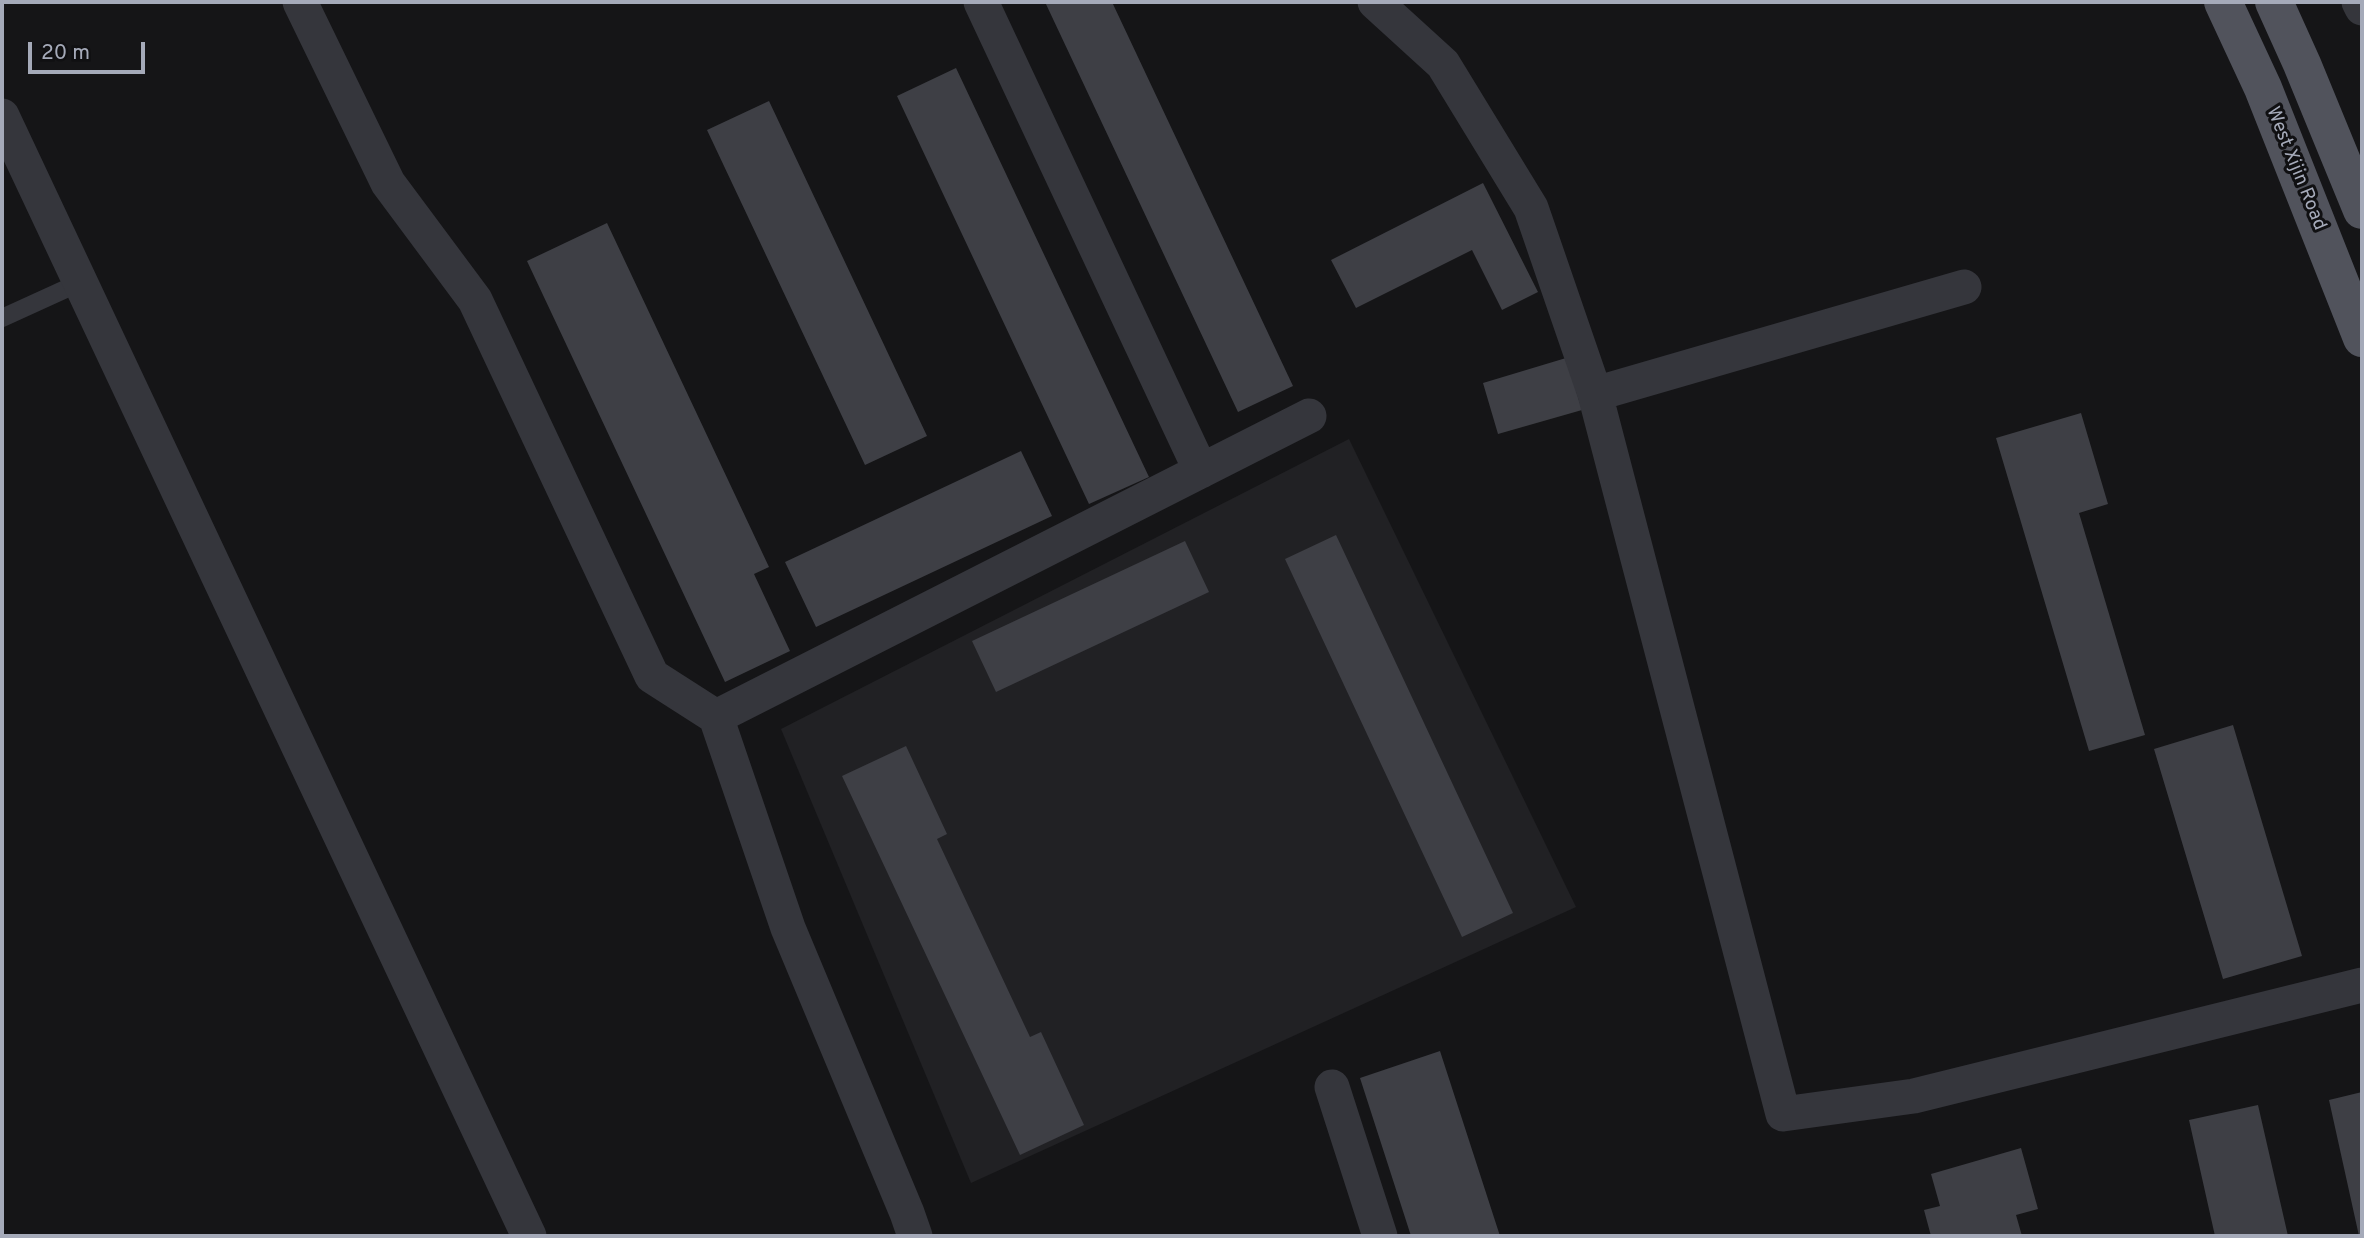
<!DOCTYPE html>
<html>
<head>
<meta charset="utf-8">
<style>
	body { margin:0 }
	#map { position:relative; width:2364px; height:1238px; overflow:hidden; background:#151517; font-family:Overpass,sans-serif }
	canvas { display:block }
	.frame { position:absolute; inset:0; border:4px solid #a5aab9; pointer-events:none }
	.scale { position:absolute; left:28px; top:42px; width:117px; height:32px; box-sizing:border-box; border:4px solid #a5aab9; border-top:0; padding-left:9px; font-size:21px; line-height:24px; white-space:nowrap; color:#a5aab9; -webkit-text-stroke:5px #101012; paint-order:stroke }
</style>
</head>
<body>
<div id="map">
<canvas width="2364" height="1238"></canvas>
<div class="frame"></div>
<div class="scale">20 m</div>
</div>
<script>
const g = document.querySelector('canvas').getContext('2d');
g.lineJoin = 'round';
function paint(path, color) {
  g.fillStyle = color;
  g.fill(path, 'evenodd');
}
function poly(rows) {
  const path = new Path2D();
  for (const r of rows) {
    path.moveTo(r[0], r[1]);
    for (let i = 2; i < r.length; i += 2) path.lineTo(r[i], r[i + 1]);
  }
  return path;
}
function trace(path, color, width, dash) {
  g.strokeStyle = color;
  g.lineWidth = width;
  g.lineCap = dash ? 'butt' : 'round';
  g.setLineDash(dash || []);
  g.stroke(path);
}
function drawText(font, color, halo, rows, align = 'center') {
  g.font = font + ' Overpass,sans-serif';
  g.lineWidth = 6;
  g.setLineDash([]);
  g.textBaseline = 'middle';
  g.strokeStyle = halo;
  g.fillStyle = color;
  for (const [text, x, y, turn = 0] of rows) {
    g.save();
    g.translate(x, y);
    g.rotate((+turn || 0) * Math.PI / 180);
    g.textAlign = isNaN(turn) ? turn : align;
    if (halo) g.strokeText(text, 0, 0);
    g.fillText(text, 0, 0);
    g.restore();
  }
}
const built = poly([
	[1349,439,1576,907,971,1183,781,729]
]);
const building = poly([
	[1045,2,1112,2,1293,386,1238,412],
	[956,68,1149,477,1089,504,897,96],
	[769,101,927,436,865,465,707,130],
	[1483,183,1538,292,1502,310,1472,250,1356,308,1331,260],
	[607,223,769,567,754,574,790,651,725,682,527,261],
	[1566,358,1582,410,1498,434,1483,383],
	[2081,413,2108,504,2079,513,2145,735,2089,751,1996,438],
	[1021,451,1052,516,816,627,785,562],
	[1336,535,1513,913,1462,937,1285,559],
	[1185,541,1209,592,996,692,972,641],
	[2233,725,2302,956,2223,979,2154,749],
	[906,746,947,834,937,839,1030,1037,1041,1032,1084,1125,1020,1155,842,776],
	[1440,1051,1500,1236,1411,1236,1360,1078],
	[2362,1092,2362,1236,2359,1236,2329,1100],
	[2258,1105,2288,1236,2215,1236,2189,1120],
	[2021,1148,2038,1209,2016,1215,2022,1236,1931,1236,1924,1210,1940,1206,1931,1174]
]);
const service = poly([
	[2,318,81,282]
]);
const minor = poly([
	[300,2,388,183,475,300,652,676,716,717],
	[981,2,1201,471],
	[1375,2,1443,64,1531,208,1595,394],
	[2359,2,2362,8],
	[2,116,529,1236],
	[1964,287,1595,394,1783,1114,1914,1096,2362,985],
	[1332,1087,1380,1236],
	[915,1236,907,1213,788,928,716,717,1309,416]
]);
const primary = poly([
	[2223,2,2263,88,2362,338],
	[2274,2,2302,64,2362,210]
]);
const streetNames = [
	["West Xijin Road",2295,169,68]
];
paint(built, '#212124');
paint(building, '#3e3f45');
trace(service, '#35363c', 18);
trace(minor, '#35363c', 35);
trace(primary, '#51535c', 38);
drawText('19px', '#a5aab9', '#101012', streetNames);
</script>
</body>
</html>
